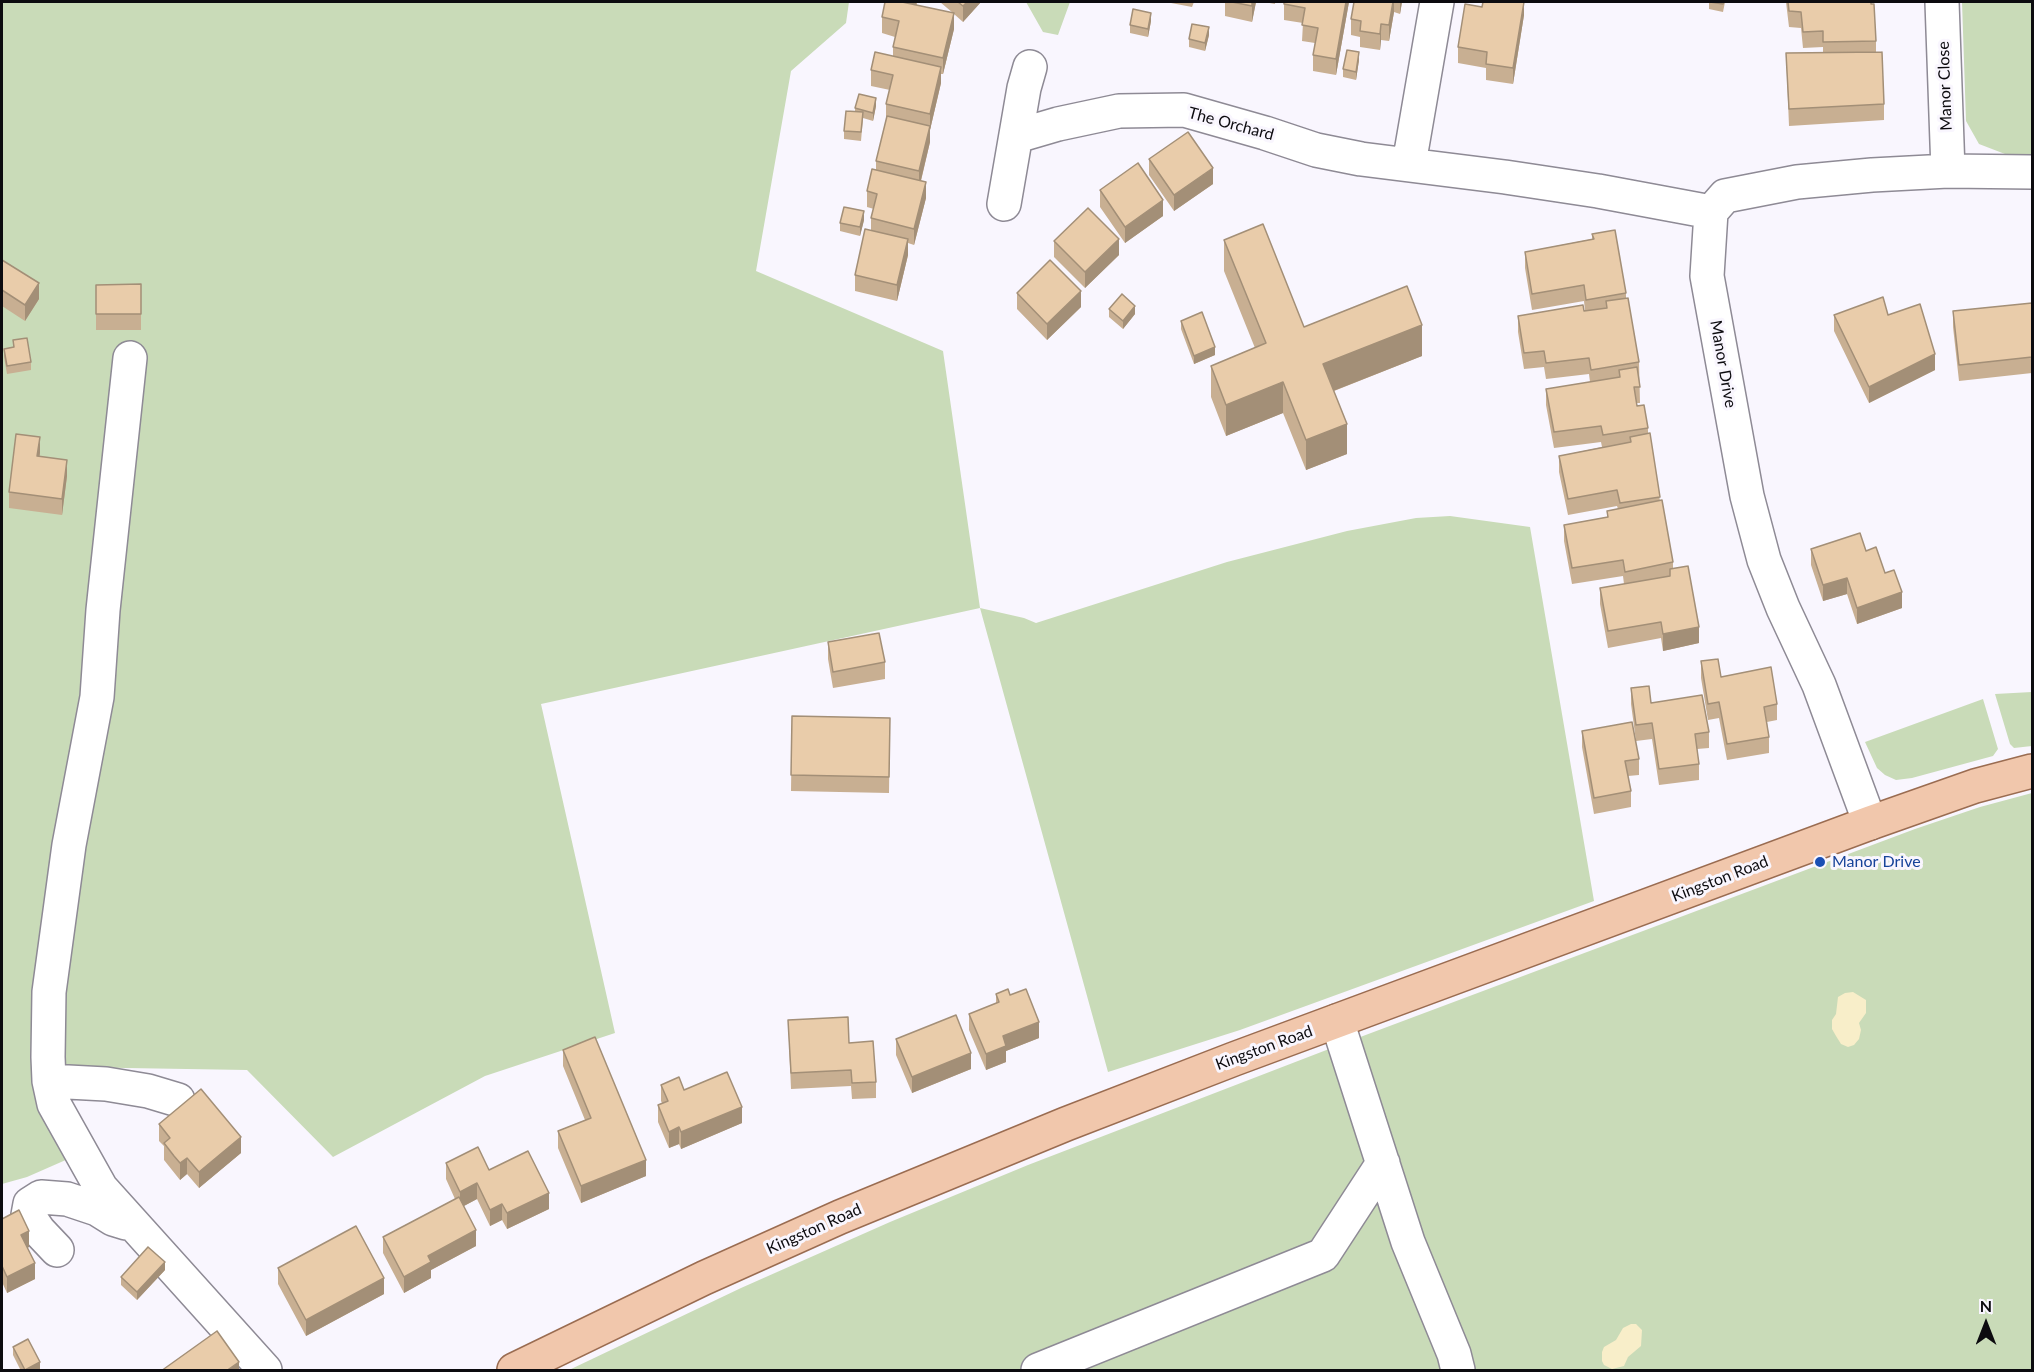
<!DOCTYPE html>
<html>
<head>
<meta charset="utf-8">
<style>
	body { margin:0 }
	#map { position:relative; width:2034px; height:1372px; overflow:hidden; background:#f9f6fe; font-family:Lato,sans-serif }
	canvas { display:block }
	.frame { position:absolute; inset:0; border:3px solid #0c0b0f; pointer-events:none }
	.north { position:absolute; left:1956px; top:1294px; width:60px; height:60px; -webkit-text-stroke:4px #f9f6fe; paint-order:stroke; rotate:0deg; font-size:16px; font-weight:700; line-height:24px; text-align:center; color:#0c0b0f }
	.north::after { content:''; display:block; margin:auto; width:21px; height:27px; background:#0c0b0f; clip-path:polygon(50% 0,100% 100%,50% 72%,0 100%) }
</style>
</head>
<body>
<div id="map">
<canvas width="2034" height="1372"></canvas>
<div class="frame"></div>
<div class="north">N</div>
</div>
<script>
const g = document.querySelector('canvas').getContext('2d');
g.lineJoin = 'round';
function paint(path, color) {
  g.fillStyle = color;
  g.fill(path, 'evenodd');
}
function poly(rows) {
  const path = new Path2D();
  for (const r of rows) {
    path.moveTo(r[0], r[1]);
    for (let i = 2; i < r.length; i += 2) path.lineTo(r[i], r[i + 1]);
  }
  return path;
}
function trace(path, color, width, dash) {
  g.strokeStyle = color;
  g.lineWidth = width;
  g.lineCap = dash ? 'butt' : 'round';
  g.setLineDash(dash || []);
  g.stroke(path);
}
function drawText(font, color, halo, rows, align = 'center') {
  g.font = font + ' Lato,sans-serif';
  g.lineWidth = 6;
  g.setLineDash([]);
  g.textBaseline = 'middle';
  g.strokeStyle = halo;
  g.fillStyle = color;
  for (const [text, x, y, turn = 0] of rows) {
    g.save();
    g.translate(x, y);
    g.rotate((+turn || 0) * Math.PI / 180);
    g.textAlign = isNaN(turn) ? turn : align;
    if (halo) g.strokeText(text, 0, 0);
    g.fillText(text, 0, 0);
    g.restore();
  }
}
const green = poly([
	[2,2,849,2,846,23,791,71,756,271,943,351,980,608,1024,618,1036,623,1227,562,1347,531,1416,518,1450,516,1530,527,1594,901,1240,1030,1108,1072,980,608,541,704,615,1033,485,1076,333,1157,247,1070,66,1067,68,1159,27,1177,2,1184],
	[1026,2,1070,2,1058,35,1043,32],
	[1962,2,2032,2,2032,154,2005,154,1979,144,1966,121],
	[2032,692,2032,746,2014,748,2010,744,1995,694],
	[1983,699,1998,749,1993,756,1912,778,1896,780,1885,775,1877,768,1865,742],
	[2032,793,2032,1370,569,1370,741,1288,890,1222,1028,1165,1355,1039,1915,829,1980,807]
]);
const sand = poly([
	[1853,992,1866,1000,1866,1013,1859,1023,1861,1030,1859,1039,1854,1045,1848,1047,1841,1044,1836,1036,1832,1029,1832,1020,1836,1014,1838,997,1845,993],
	[1631,1324,1636,1324,1642,1330,1641,1346,1628,1357,1624,1366,1612,1369,1604,1365,1602,1361,1602,1352,1604,1347,1616,1340,1623,1328]
]);
const minor = poly([
	[1942,2,1948,171],
	[1017,136,1058,124,1119,111,1184,110,1265,133,1316,150,1361,159,1505,177,1598,191,1711,212],
	[1409,164,1437,2],
	[1004,204,1024,88,1030,67],
	[130,358,103,610,97,697,69,845,49,992,48,1057,49,1081,54,1104,101,1188,265,1370],
	[1870,823,1819,685,1783,608,1764,560,1747,496,1707,276,1711,212,1725,196,1797,182,1872,175,1948,171,2032,172],
	[1337,1021,1408,1242,1454,1354,1458,1370],
	[49,1081,106,1084,148,1091,178,1100],
	[57,1250,39,1231,28,1215,30,1204,41,1197,67,1199,97,1209,113,1219,126,1223],
	[1038,1370,1323,1255,1383,1163]
]);
const major = poly([
	[514,1370,704,1278,840,1217,1066,1124,1234,1059,1870,823,1975,786,2032,771]
]);
const wall = poly([
	[917,2,917,5,953,13,940,2,981,2,963,22,954,14,954,29,943,74,941,74,941,83,930,130,930,142,921,181,926,198,914,245,908,243,908,255,897,301,855,291,855,275,871,230,871,218,874,209,867,207,867,191,876,170,876,161,886,120,886,104,890,90,871,86,871,70,893,56,893,47,895,37,882,33,882,17],
	[1171,2,1194,2,1192,7,1171,3],
	[1225,2,1256,2,1252,22,1225,16],
	[1264,2,1275,2,1275,4],
	[1284,2,1349,2,1336,75,1313,71,1313,55,1315,43,1302,41,1303,23,1284,20],
	[1354,2,1410,2,1410,3,1402,2,1400,14,1394,12,1389,41,1381,40,1380,50,1360,47,1360,37,1351,35,1351,19],
	[1709,2,1725,2,1723,12,1709,9],
	[1786,2,1871,2,1876,41,1876,52,1884,104,1884,120,1789,126,1786,53,1823,53,1823,47,1803,48,1801,28,1789,27],
	[1482,7,1524,15,1513,84,1486,80,1486,68,1458,63,1458,47],
	[1151,21,1148,37,1130,33,1130,25],
	[1209,35,1205,51,1189,47,1189,39],
	[1359,60,1356,80,1343,77,1343,69],
	[876,106,873,121,863,118,861,141,844,139,844,131,855,112,855,108],
	[1149,159,1213,184,1174,211,1149,175],
	[1100,190,1163,216,1125,243,1100,207],
	[864,220,860,236,840,231,840,223],
	[1592,234,1626,293,1626,298,1639,362,1640,403,1636,403,1637,406,1648,428,1648,434,1660,501,1673,562,1673,569,1699,643,1663,651,1661,638,1608,648,1600,604,1600,588,1624,584,1623,576,1572,584,1564,541,1564,525,1607,517,1607,511,1618,509,1617,506,1568,515,1559,472,1559,456,1602,447,1601,442,1554,448,1546,405,1546,389,1590,382,1589,374,1546,379,1544,367,1524,369,1518,332,1518,316,1585,311,1584,301,1532,310,1525,268,1525,252,1592,239],
	[1224,240,1304,327,1422,356,1334,391,1347,454,1306,470,1283,413,1226,436,1211,397,1211,366,1255,348,1224,271],
	[1054,241,1119,255,1085,288,1054,257],
	[2,260,39,299,25,321,2,306],
	[96,285,141,314,141,330,96,330],
	[1017,293,1081,307,1047,340,1017,309],
	[2032,303,2032,373,1959,381,1953,327,1953,311],
	[1109,309,1135,314,1123,329,1109,317],
	[1834,315,1888,315,1935,370,1869,403,1834,331],
	[1181,321,1215,355,1194,364,1181,329],
	[13,340,31,362,31,370,7,374,4,357,4,349,13,347],
	[40,453,39,457,67,476,62,515,9,508,9,492],
	[1811,549,1866,551,1885,573,1902,608,1857,624,1847,594,1823,601,1811,565],
	[828,642,885,662,885,679,833,688,828,659],
	[1701,661,1721,677,1777,704,1777,720,1767,722,1769,737,1769,753,1727,760,1719,718,1708,720,1701,678],
	[1631,688,1651,703,1709,732,1709,748,1697,749,1699,764,1699,780,1659,785,1652,739,1636,741,1631,704],
	[792,716,890,718,889,793,791,791],
	[1582,731,1639,759,1639,775,1628,776,1631,791,1631,807,1594,814,1582,747],
	[996,994,1010,995,1039,1038,1006,1051,1006,1062,986,1070,969,1030,969,1014,996,1003],
	[788,1020,849,1043,876,1082,876,1098,852,1099,851,1086,791,1089],
	[896,1039,971,1069,912,1093,896,1055],
	[563,1050,646,1176,581,1203,558,1148,558,1131,585,1120,563,1066],
	[661,1085,684,1090,742,1123,681,1149,679,1144,669,1148,658,1122,658,1105,662,1103,661,1101],
	[159,1124,241,1153,199,1188,187,1174,180,1180,164,1160,164,1146,159,1141],
	[446,1163,489,1170,549,1209,507,1229,502,1220,490,1226,477,1199,464,1206,476,1246,431,1270,431,1278,404,1293,383,1253,383,1237,455,1199,446,1179],
	[2,1219,29,1247,27,1248,35,1279,7,1293,2,1282],
	[278,1268,384,1294,306,1336,278,1284],
	[165,1270,137,1300,121,1285,121,1277],
	[13,1347,40,1370,21,1371,13,1355]
]);
const shadedWall = poly([
	[967,2,981,2,963,22,963,6],
	[1252,2,1256,2,1252,22],
	[1346,2,1349,2,1336,75,1336,59],
	[1393,2,1394,2,1394,12,1389,41,1389,25],
	[1400,2,1402,2,1400,14],
	[1524,2,1524,15,1513,84,1513,68],
	[954,13,954,29,943,74,943,58],
	[1151,13,1151,21,1148,37,1148,29],
	[1381,24,1381,40,1380,50,1380,34],
	[1209,27,1209,35,1205,51,1205,43],
	[1359,52,1359,60,1356,80,1356,72],
	[941,67,941,83,930,130,930,142,919,188,919,171,930,126,930,114],
	[876,98,876,106,873,121,873,113],
	[1213,168,1213,184,1174,211,1174,195],
	[926,182,926,198,914,245,914,229],
	[1163,200,1163,216,1125,243,1125,227],
	[864,211,864,220,860,236,860,227],
	[908,239,908,255,897,301,897,285],
	[1119,239,1119,255,1085,288,1085,272],
	[39,283,39,299,25,321,25,305],
	[1081,291,1081,307,1047,340,1047,324],
	[1135,306,1135,314,1123,329,1123,321],
	[1422,325,1422,356,1323,395,1323,364],
	[1215,347,1215,355,1194,364,1194,356],
	[1935,354,1935,370,1869,403,1869,387],
	[1283,382,1283,413,1226,436,1226,405],
	[1347,424,1347,454,1306,470,1306,440],
	[40,437,40,453,37,472,37,456],
	[67,460,67,476,62,515,62,499],
	[1847,578,1847,594,1823,601,1823,585],
	[1902,592,1902,608,1857,624,1857,608],
	[1699,627,1699,643,1663,651,1663,634],
	[1039,1022,1039,1038,1006,1051,1006,1062,986,1070,986,1054,1003,1036],
	[971,1053,971,1069,912,1093,912,1077],
	[742,1107,742,1123,681,1149,681,1132],
	[679,1127,679,1144,669,1148,669,1132],
	[241,1137,241,1153,199,1188,199,1172],
	[187,1158,187,1174,180,1180,180,1163],
	[646,1160,646,1176,581,1203,581,1186],
	[477,1183,477,1199,460,1208,460,1192],
	[549,1193,549,1209,507,1229,507,1213],
	[502,1204,502,1220,490,1226,490,1210],
	[476,1230,476,1246,431,1270,431,1278,404,1293,404,1277,428,1256],
	[29,1231,29,1247,21,1251,21,1235],
	[165,1262,165,1270,137,1300,137,1292],
	[35,1263,35,1279,7,1293,7,1277],
	[384,1278,384,1294,306,1336,306,1320],
	[40,1362,40,1370,25,1371,25,1370],
	[239,1362,239,1371,226,1371]
]);
const building = poly([
	[885,2,902,2,954,13,943,58,893,47,899,21,882,17,885,2],
	[902,2,916,2,915,4,902,2],
	[958,2,967,2,963,6,958,2],
	[1232,2,1252,2,1252,6,1232,2],
	[1284,2,1346,2,1336,59,1313,55,1318,28,1302,25,1305,8,1284,4,1284,2],
	[1354,2,1393,2,1389,25,1381,24,1380,34,1360,31,1361,21,1351,19,1354,2],
	[1483,2,1524,2,1513,68,1486,64,1487,52,1458,47,1465,4,1482,7,1483,2],
	[1710,2,1724,2,1723,4,1710,2],
	[1788,2,1871,2,1871,4,1874,4,1876,41,1823,42,1823,31,1803,32,1801,12,1789,11,1788,2],
	[1133,9,1151,13,1148,29,1130,25,1133,9],
	[1192,24,1209,27,1205,43,1189,39,1192,24],
	[1347,50,1359,52,1356,72,1343,69,1347,50],
	[875,52,941,67,930,114,886,104,893,75,871,70,875,52],
	[1882,52,1884,104,1789,109,1786,53,1882,52],
	[859,94,876,98,873,113,855,108,859,94],
	[846,111,863,112,861,132,844,131,846,111],
	[887,116,930,126,919,171,876,161,887,116],
	[1188,132,1213,168,1174,195,1149,159,1188,132],
	[1138,163,1163,200,1125,227,1100,190,1138,163],
	[872,169,926,182,914,229,871,218,877,194,867,191,872,169],
	[844,207,864,211,860,227,840,223,844,207],
	[1088,208,1119,239,1085,272,1054,241,1088,208],
	[1263,224,1304,327,1407,286,1422,325,1323,364,1347,424,1306,440,1283,382,1226,405,1211,366,1266,343,1224,240,1263,224],
	[865,229,908,239,897,285,855,275,865,229],
	[1615,230,1626,293,1586,300,1584,285,1532,294,1525,252,1594,239,1592,234,1615,230],
	[2,260,39,283,25,305,2,290,2,260],
	[1050,260,1081,291,1047,324,1017,293,1050,260],
	[141,284,141,314,96,314,96,285,141,284],
	[1122,294,1135,306,1123,321,1109,309,1122,294],
	[1883,297,1888,315,1920,304,1935,354,1869,387,1834,315,1883,297],
	[1628,298,1639,362,1591,370,1589,358,1546,363,1544,351,1524,353,1518,316,1583,305,1584,311,1607,308,1606,301,1628,298],
	[2032,303,2032,357,1959,365,1953,311,2032,303],
	[1202,312,1215,347,1194,356,1181,321,1202,312],
	[27,338,31,362,7,366,4,349,14,347,13,340,27,338],
	[1637,367,1640,387,1634,387,1637,406,1644,405,1648,428,1603,435,1601,426,1554,432,1546,389,1620,377,1619,370,1637,367],
	[1650,433,1660,497,1620,503,1617,490,1568,499,1559,456,1631,442,1630,437,1650,433],
	[16,434,40,437,37,456,67,460,62,499,9,492,16,434],
	[1662,500,1673,562,1625,572,1623,560,1572,568,1564,525,1608,517,1607,511,1662,500],
	[1860,533,1866,551,1876,547,1885,573,1894,570,1902,592,1857,608,1847,578,1823,585,1811,549,1860,533],
	[1688,566,1699,627,1663,634,1661,622,1608,631,1600,588,1670,576,1670,569,1688,566],
	[879,633,885,662,833,672,828,642,879,633],
	[1718,659,1721,677,1771,667,1777,704,1764,707,1769,737,1727,744,1719,702,1708,704,1701,661,1718,659],
	[1649,686,1651,703,1702,695,1709,732,1695,734,1699,764,1659,769,1652,723,1636,725,1631,688,1649,686],
	[792,716,890,718,889,777,791,775,792,716],
	[1632,722,1639,759,1625,761,1631,791,1594,798,1582,731,1632,722],
	[1008,989,1010,995,1026,989,1039,1022,1003,1036,1006,1046,986,1054,969,1014,999,1002,996,994,1008,989],
	[956,1015,971,1053,912,1077,896,1039,956,1015],
	[848,1017,849,1043,873,1041,876,1082,852,1083,851,1070,791,1073,788,1020,848,1017],
	[595,1037,646,1160,581,1186,558,1131,591,1118,563,1050,595,1037],
	[727,1072,742,1107,681,1132,679,1127,669,1132,658,1105,668,1101,661,1085,679,1077,684,1090,727,1072],
	[201,1089,241,1137,199,1172,187,1158,180,1163,174,1156,164,1143,170,1138,159,1124,201,1089],
	[478,1147,489,1170,528,1151,549,1193,507,1213,502,1204,490,1210,477,1183,460,1192,446,1163,478,1147],
	[459,1197,476,1230,428,1256,431,1262,404,1277,383,1237,459,1197],
	[19,1210,29,1231,21,1235,35,1263,7,1277,2,1266,2,1219,19,1210],
	[356,1226,384,1278,306,1320,278,1268,356,1226],
	[148,1247,165,1262,137,1292,121,1277,148,1247],
	[217,1331,239,1362,226,1371,161,1371,217,1331],
	[28,1339,40,1362,25,1370,13,1347,28,1339]
]);
const markers = [
	[1820,862,6,"#1a4fb4"]
];
const streetNames = [
	["Manor Close",1945,86,-92],
	["The Orchard",1231,124,15],
	["Manor Drive",1723,364,80],
	["Kingston Road",1720,879,-21],
	["Kingston Road",1264,1048,-20],
	["Kingston Road",814,1229,-24]
];
const transitNames = [
	["Manor Drive",1832,862]
];
paint(green, '#c9dbb8');
paint(sand, '#f8eec9');
trace(minor, '#8e8a95', 36);
trace(major, '#9a6c51', 36);
trace(minor, '#fff', 33);
trace(major, '#f1c7ac', 33);
paint(wall, '#c8af92');
paint(shadedWall, '#a38f77');
paint(building, '#e9ccaa');
trace(building, '#a38f77', 1.5);
for (const [x, y, r, color] of markers) {
  const dot = new Path2D();
  dot.arc(x, y, r, 0, 2 * Math.PI);
  g.fillStyle = color;
  g.fill(dot);
  trace(dot, '#f9f6fe', 2);
}
drawText('16px', '#0c0b0f', '#f9f6fe', streetNames);
drawText('16px', '#164399', '#f9f6fe', transitNames, 'left');
</script>
</body>
</html>
